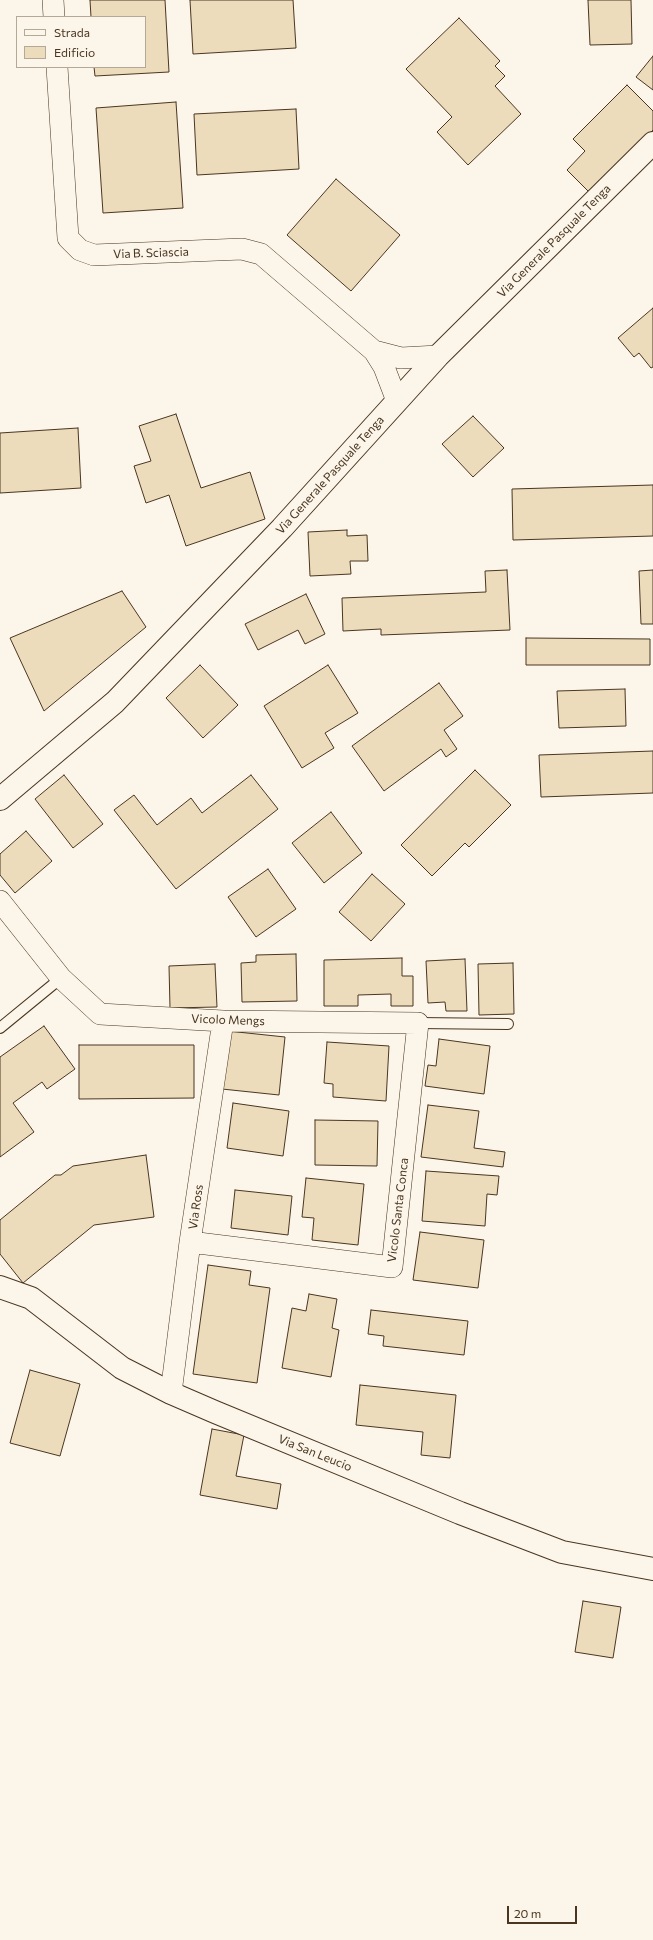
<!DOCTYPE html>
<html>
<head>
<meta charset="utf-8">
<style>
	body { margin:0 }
	#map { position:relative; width:653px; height:1940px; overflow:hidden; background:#fbf6e9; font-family:Commissioner,sans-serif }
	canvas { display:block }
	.legend { position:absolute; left:16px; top:16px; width:130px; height:52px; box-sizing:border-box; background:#fbf6e9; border:1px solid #b4a999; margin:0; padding:5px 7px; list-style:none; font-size:12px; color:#4a3520 }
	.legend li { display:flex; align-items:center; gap:8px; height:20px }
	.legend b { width:20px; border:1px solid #b4a999 }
	.scale { position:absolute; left:507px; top:1906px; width:70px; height:18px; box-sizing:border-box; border:2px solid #4a3520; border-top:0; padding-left:5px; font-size:12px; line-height:14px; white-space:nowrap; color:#4a3520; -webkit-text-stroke:3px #fbf6e9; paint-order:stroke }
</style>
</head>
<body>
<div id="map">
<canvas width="653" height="1940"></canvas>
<ul class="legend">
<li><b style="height:5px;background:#fbf6e9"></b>Strada</li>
<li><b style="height:11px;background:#ecdcbc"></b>Edificio</li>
</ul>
<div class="scale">20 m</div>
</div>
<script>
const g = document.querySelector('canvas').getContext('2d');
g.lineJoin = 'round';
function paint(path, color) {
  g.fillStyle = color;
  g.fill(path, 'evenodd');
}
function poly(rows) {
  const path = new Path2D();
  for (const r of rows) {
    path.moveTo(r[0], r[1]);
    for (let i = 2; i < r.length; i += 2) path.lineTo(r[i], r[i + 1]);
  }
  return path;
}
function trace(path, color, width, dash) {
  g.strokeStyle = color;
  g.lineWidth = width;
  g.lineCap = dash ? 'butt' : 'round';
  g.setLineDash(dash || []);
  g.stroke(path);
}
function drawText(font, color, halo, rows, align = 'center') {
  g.font = font + ' Commissioner,sans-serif';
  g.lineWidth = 3;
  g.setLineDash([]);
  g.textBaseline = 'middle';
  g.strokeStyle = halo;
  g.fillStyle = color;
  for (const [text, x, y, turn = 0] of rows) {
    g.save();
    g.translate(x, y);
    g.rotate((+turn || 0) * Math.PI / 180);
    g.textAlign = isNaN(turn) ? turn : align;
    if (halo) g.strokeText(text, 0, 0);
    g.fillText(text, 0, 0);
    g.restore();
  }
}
const building = poly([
	[90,0,165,0,169,72,95,76,94,67,145,67,145,17,91,17,90,0],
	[190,0,293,0,296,48,193,54,190,0],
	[588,0,631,0,632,44,590,45,588,0],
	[459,18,500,61,495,66,505,76,495,86,521,114,468,165,437,132,452,117,406,69,459,18],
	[653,56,653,90,636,77,653,56],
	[627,85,653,111,653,130,591,194,567,170,585,151,573,139,627,85],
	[176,102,183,208,103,213,96,108,176,102],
	[296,109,299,169,197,175,194,114,296,109],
	[336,179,400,235,351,291,287,235,336,179],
	[653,308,653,367,651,368,639,353,634,357,618,338,653,308],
	[176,414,201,488,250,472,265,519,186,546,169,495,146,503,134,466,151,461,139,426,176,414],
	[473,416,504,448,473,477,442,444,473,416],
	[78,428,81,488,0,493,0,433,78,428],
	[653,485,653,536,513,540,512,489,653,485],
	[347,530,347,536,367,535,368,561,350,561,351,574,310,576,308,532,347,530],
	[507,570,510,630,381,635,381,629,343,631,342,598,486,592,485,571,507,570],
	[653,570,653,624,641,624,639,571,653,570],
	[122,591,146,627,44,711,10,638,122,591],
	[306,594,325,634,305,644,298,630,258,650,245,624,306,594],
	[526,638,650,639,650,665,526,665,526,638],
	[200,665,238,705,203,738,166,698,200,665],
	[328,665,358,713,325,733,334,748,302,768,264,706,328,665],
	[439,683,463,716,444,730,457,749,446,757,441,749,384,791,352,746,439,683],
	[625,689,626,726,559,728,557,691,625,689],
	[653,751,653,793,541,797,539,755,653,751],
	[475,770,511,805,469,847,465,843,432,876,401,845,475,770],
	[64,775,103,824,73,848,35,799,64,775],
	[251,775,278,809,176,889,114,810,134,795,157,825,191,798,202,813,251,775],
	[331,812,362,853,324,883,292,843,331,812],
	[26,831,52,861,15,893,0,875,0,854,26,831],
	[268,869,296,909,256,937,228,897,268,869],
	[372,874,405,904,371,941,339,912,372,874],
	[296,954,297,1001,242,1002,241,963,256,962,256,955,296,954],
	[402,958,402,976,413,976,413,1006,391,1006,391,994,358,995,358,1006,324,1006,324,960,402,958],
	[465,959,467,1011,446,1011,445,1002,428,1003,426,961,465,959],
	[513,963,514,1014,479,1015,478,964,513,963],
	[215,964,217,1007,170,1008,169,966,215,964],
	[44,1026,75,1069,47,1089,42,1082,13,1103,34,1132,0,1157,0,1057,44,1026],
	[228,1031,285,1037,279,1095,222,1089,228,1031],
	[439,1039,490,1046,484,1094,425,1086,428,1065,436,1066,439,1039],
	[327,1042,389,1046,386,1101,333,1097,333,1084,324,1083,327,1042],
	[79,1045,194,1045,194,1098,79,1099,79,1045],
	[233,1103,289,1111,283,1156,227,1148,233,1103],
	[428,1105,479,1111,474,1148,505,1152,503,1167,421,1157,428,1105],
	[315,1120,378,1121,377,1166,315,1165,315,1120],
	[146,1155,154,1217,94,1225,23,1283,0,1254,0,1220,55,1175,61,1175,73,1166,146,1155],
	[426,1171,499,1176,497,1195,487,1194,485,1226,422,1221,426,1171],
	[306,1178,364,1184,358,1245,312,1240,314,1218,302,1217,306,1178],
	[235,1190,292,1196,288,1235,231,1228,235,1190],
	[420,1232,484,1240,478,1288,413,1280,420,1232],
	[208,1265,251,1271,249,1285,270,1288,257,1383,193,1374,208,1265],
	[309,1294,337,1299,332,1328,339,1330,331,1377,282,1368,292,1308,306,1311,309,1294],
	[371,1310,468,1321,464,1355,383,1346,384,1336,368,1334,371,1310],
	[30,1370,80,1384,60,1456,10,1443,30,1370],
	[360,1385,456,1395,450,1458,421,1455,423,1432,356,1425,360,1385],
	[212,1429,244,1435,236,1476,281,1484,277,1509,200,1495,212,1429],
	[583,1601,621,1607,613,1658,575,1652,583,1601]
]);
const service = poly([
	[418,1023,508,1024],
	[0,1028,61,978]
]);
const minor = poly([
	[53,0,54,17],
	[57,67,68,238,80,250,94,255,242,249,261,254,374,351,384,367,397,401],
	[374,351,401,358,438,356],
	[0,901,61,978,100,1014,223,1021,418,1023,392,1267,190,1242],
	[171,1393,190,1242,223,1021]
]);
const tertiary = poly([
	[0,799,115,702,282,528,438,356,653,143],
	[0,1287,31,1298,122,1368,171,1393,215,1412,460,1513,562,1552,653,1569]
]);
const streetNames = [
	["Via Generale Pasquale Tenga",554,241,-45],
	["Via B. Sciascia",151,253,-2],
	["Via Generale Pasquale Tenga",330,475,-48],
	["Vicolo Mengs",228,1020,2],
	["Via Ross",196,1207,-82],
	["Vicolo Santa Conca",398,1210,-83],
	["Via San Leucio",315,1453,22]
];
paint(building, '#ecdcbc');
trace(building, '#4a3520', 1);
trace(service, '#4a3520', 12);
trace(minor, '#4a3520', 22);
trace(tertiary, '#4a3520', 24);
trace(service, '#fbf6e9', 10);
trace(minor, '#fbf6e9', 21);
trace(tertiary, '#fbf6e9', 22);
drawText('12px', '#4a3520', '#fbf6e9', streetNames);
</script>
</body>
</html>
